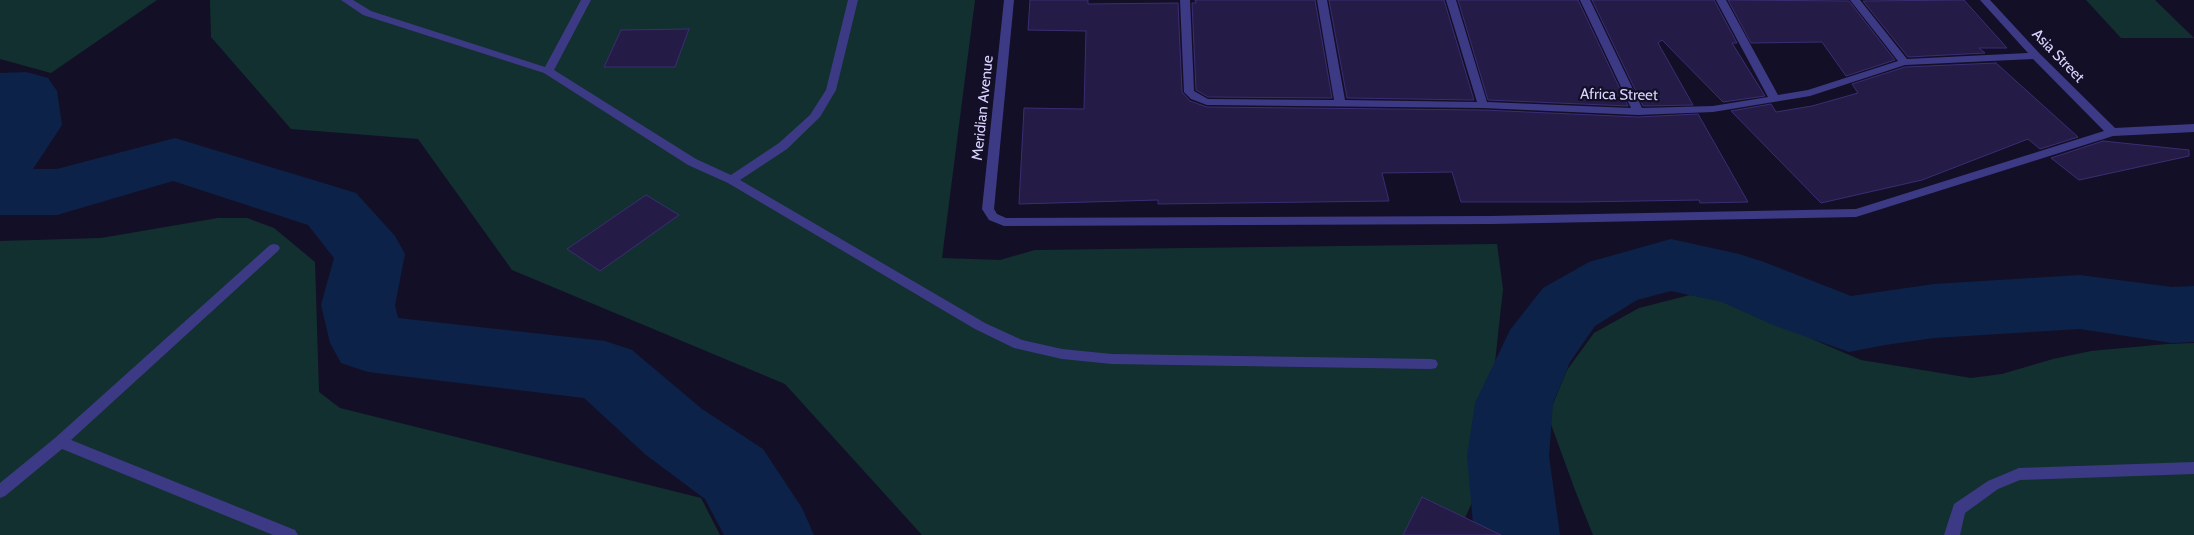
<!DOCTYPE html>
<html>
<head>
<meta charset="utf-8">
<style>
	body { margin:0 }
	canvas { display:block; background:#130f26 }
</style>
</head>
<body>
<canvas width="2194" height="535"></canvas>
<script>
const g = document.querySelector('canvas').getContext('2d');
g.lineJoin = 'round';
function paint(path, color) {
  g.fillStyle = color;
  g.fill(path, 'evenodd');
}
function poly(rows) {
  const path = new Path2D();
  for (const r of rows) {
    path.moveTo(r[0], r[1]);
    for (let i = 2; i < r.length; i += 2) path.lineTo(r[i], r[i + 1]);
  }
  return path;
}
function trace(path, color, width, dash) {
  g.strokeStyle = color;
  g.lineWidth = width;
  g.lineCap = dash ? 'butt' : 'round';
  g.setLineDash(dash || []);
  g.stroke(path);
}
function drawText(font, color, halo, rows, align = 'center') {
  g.font = font + ' Cabin,sans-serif';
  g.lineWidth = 4.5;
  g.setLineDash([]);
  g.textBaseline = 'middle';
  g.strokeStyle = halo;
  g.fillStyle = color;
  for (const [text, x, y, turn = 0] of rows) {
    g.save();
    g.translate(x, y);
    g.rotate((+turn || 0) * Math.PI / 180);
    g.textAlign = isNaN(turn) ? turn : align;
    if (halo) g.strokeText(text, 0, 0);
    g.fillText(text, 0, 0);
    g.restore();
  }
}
const green = poly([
	[0,0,157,0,51,73,0,59],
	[210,0,975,0,942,258,1000,260,1035,250,1497,244,1503,289,1482,481,1457,535,922,535,785,384,512,270,418,139,291,129,211,37],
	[2086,0,2155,0,2194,38,2121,38],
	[218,218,247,218,274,228,315,262,319,392,340,408,701,498,720,535,0,535,0,241,101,238],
	[1690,295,1740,304,1819,342,1861,360,1971,378,2002,374,2053,359,2091,351,2167,344,2194,343,2194,535,1593,535,1575,490,1548,416,1567,370,1594,333,1639,308]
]);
const river = poly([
	[26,72,48,78,57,91,62,125,33,169,57,169,175,138,356,193,395,236,405,254,395,305,398,318,605,341,632,350,702,409,763,449,802,508,814,535,724,535,705,499,646,455,584,398,368,372,341,363,330,343,321,305,334,258,308,225,173,181,57,215,0,215,0,73,26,72],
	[1671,239,1739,254,1764,262,1851,296,1934,284,2080,275,2172,287,2194,286,2194,342,2172,343,2080,329,1934,338,1885,345,1849,352,1773,325,1722,302,1671,291,1637,300,1595,326,1570,362,1553,403,1549,456,1560,535,1474,535,1467,456,1475,403,1510,330,1543,288,1589,262,1671,239]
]);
const building = poly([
	[1030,0,1088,0,1088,4,1178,3,1182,92,1190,101,1207,107,1483,110,1638,117,1698,114,1748,202,1700,203,1699,200,1577,202,1461,202,1452,172,1382,173,1389,201,1158,204,1158,200,1019,204,1024,108,1084,109,1086,31,1028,30,1030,0],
	[1195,0,1315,0,1332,98,1208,97,1196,90,1192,3,1196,3,1195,0],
	[1329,0,1444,0,1474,100,1347,98,1329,0],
	[1458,0,1578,0,1628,106,1488,100,1458,0],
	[1592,0,1714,0,1737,43,1732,43,1765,96,1723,102,1662,40,1658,43,1693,105,1643,106,1592,0],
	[1728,0,1849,1,1895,60,1846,76,1822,42,1751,43,1728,0],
	[1964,0,2007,48,1979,48,1985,53,1908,57,1863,1,1964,0],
	[689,29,675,67,604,67,621,30,689,29],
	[1996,63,2078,137,2040,149,2028,139,1922,180,1821,203,1731,111,1771,104,1776,112,1812,106,1858,93,1852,84,1905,67,1996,63],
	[2103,141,2189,150,2189,156,2079,180,2051,158,2103,141],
	[646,195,679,215,600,271,567,249,646,195],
	[1422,497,1501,535,1403,535,1422,497]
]);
const minor = poly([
	[341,0,353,0,371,11,545,67,581,0,591,0,554,70,696,159,731,175,779,143,810,115,826,90,848,0,858,0,836,90,820,117,787,149,740,180,985,323,1022,340,1062,349,1112,354,1431,359,1436,360,1438,364,1436,368,1431,369,1112,364,1062,359,1014,348,975,329,728,183,688,165,544,73,363,15,341,0],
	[1004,0,1014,0,994,209,997,214,1006,218,1491,216,1856,209,2104,131,2033,59,1905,65,1810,96,1713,112,1638,115,1483,108,1207,105,1191,99,1184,92,1180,0,1190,0,1194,91,1208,99,1334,100,1317,0,1327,0,1345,100,1477,102,1446,0,1456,0,1487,102,1631,108,1580,0,1590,0,1642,108,1713,106,1768,97,1716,0,1726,0,1778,95,1808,90,1898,61,1850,0,1860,0,1907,59,2028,53,1980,0,1990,0,2040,54,2115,128,2194,124,2194,132,2113,136,1856,217,1491,224,1004,226,989,220,982,209,1004,0],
	[274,244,278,245,280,248,278,251,71,440,295,530,298,535,273,535,62,449,5,496,0,498,0,483,55,438,270,245,274,244],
	[2194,462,2194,474,2020,480,1998,489,1965,513,1960,535,1944,535,1954,504,1988,481,2019,468,2194,462]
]);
const streetNames = [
	["Asia Street",2058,56,46],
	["Africa Street",1619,95,1],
	["Meridian Avenue",983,108,-84]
];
paint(green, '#12302f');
paint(river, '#0c2248');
paint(building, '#241b47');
trace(building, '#3b2d73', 1);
paint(minor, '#3d3a85');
drawText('15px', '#d9d4ff', '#130f26', streetNames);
</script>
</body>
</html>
